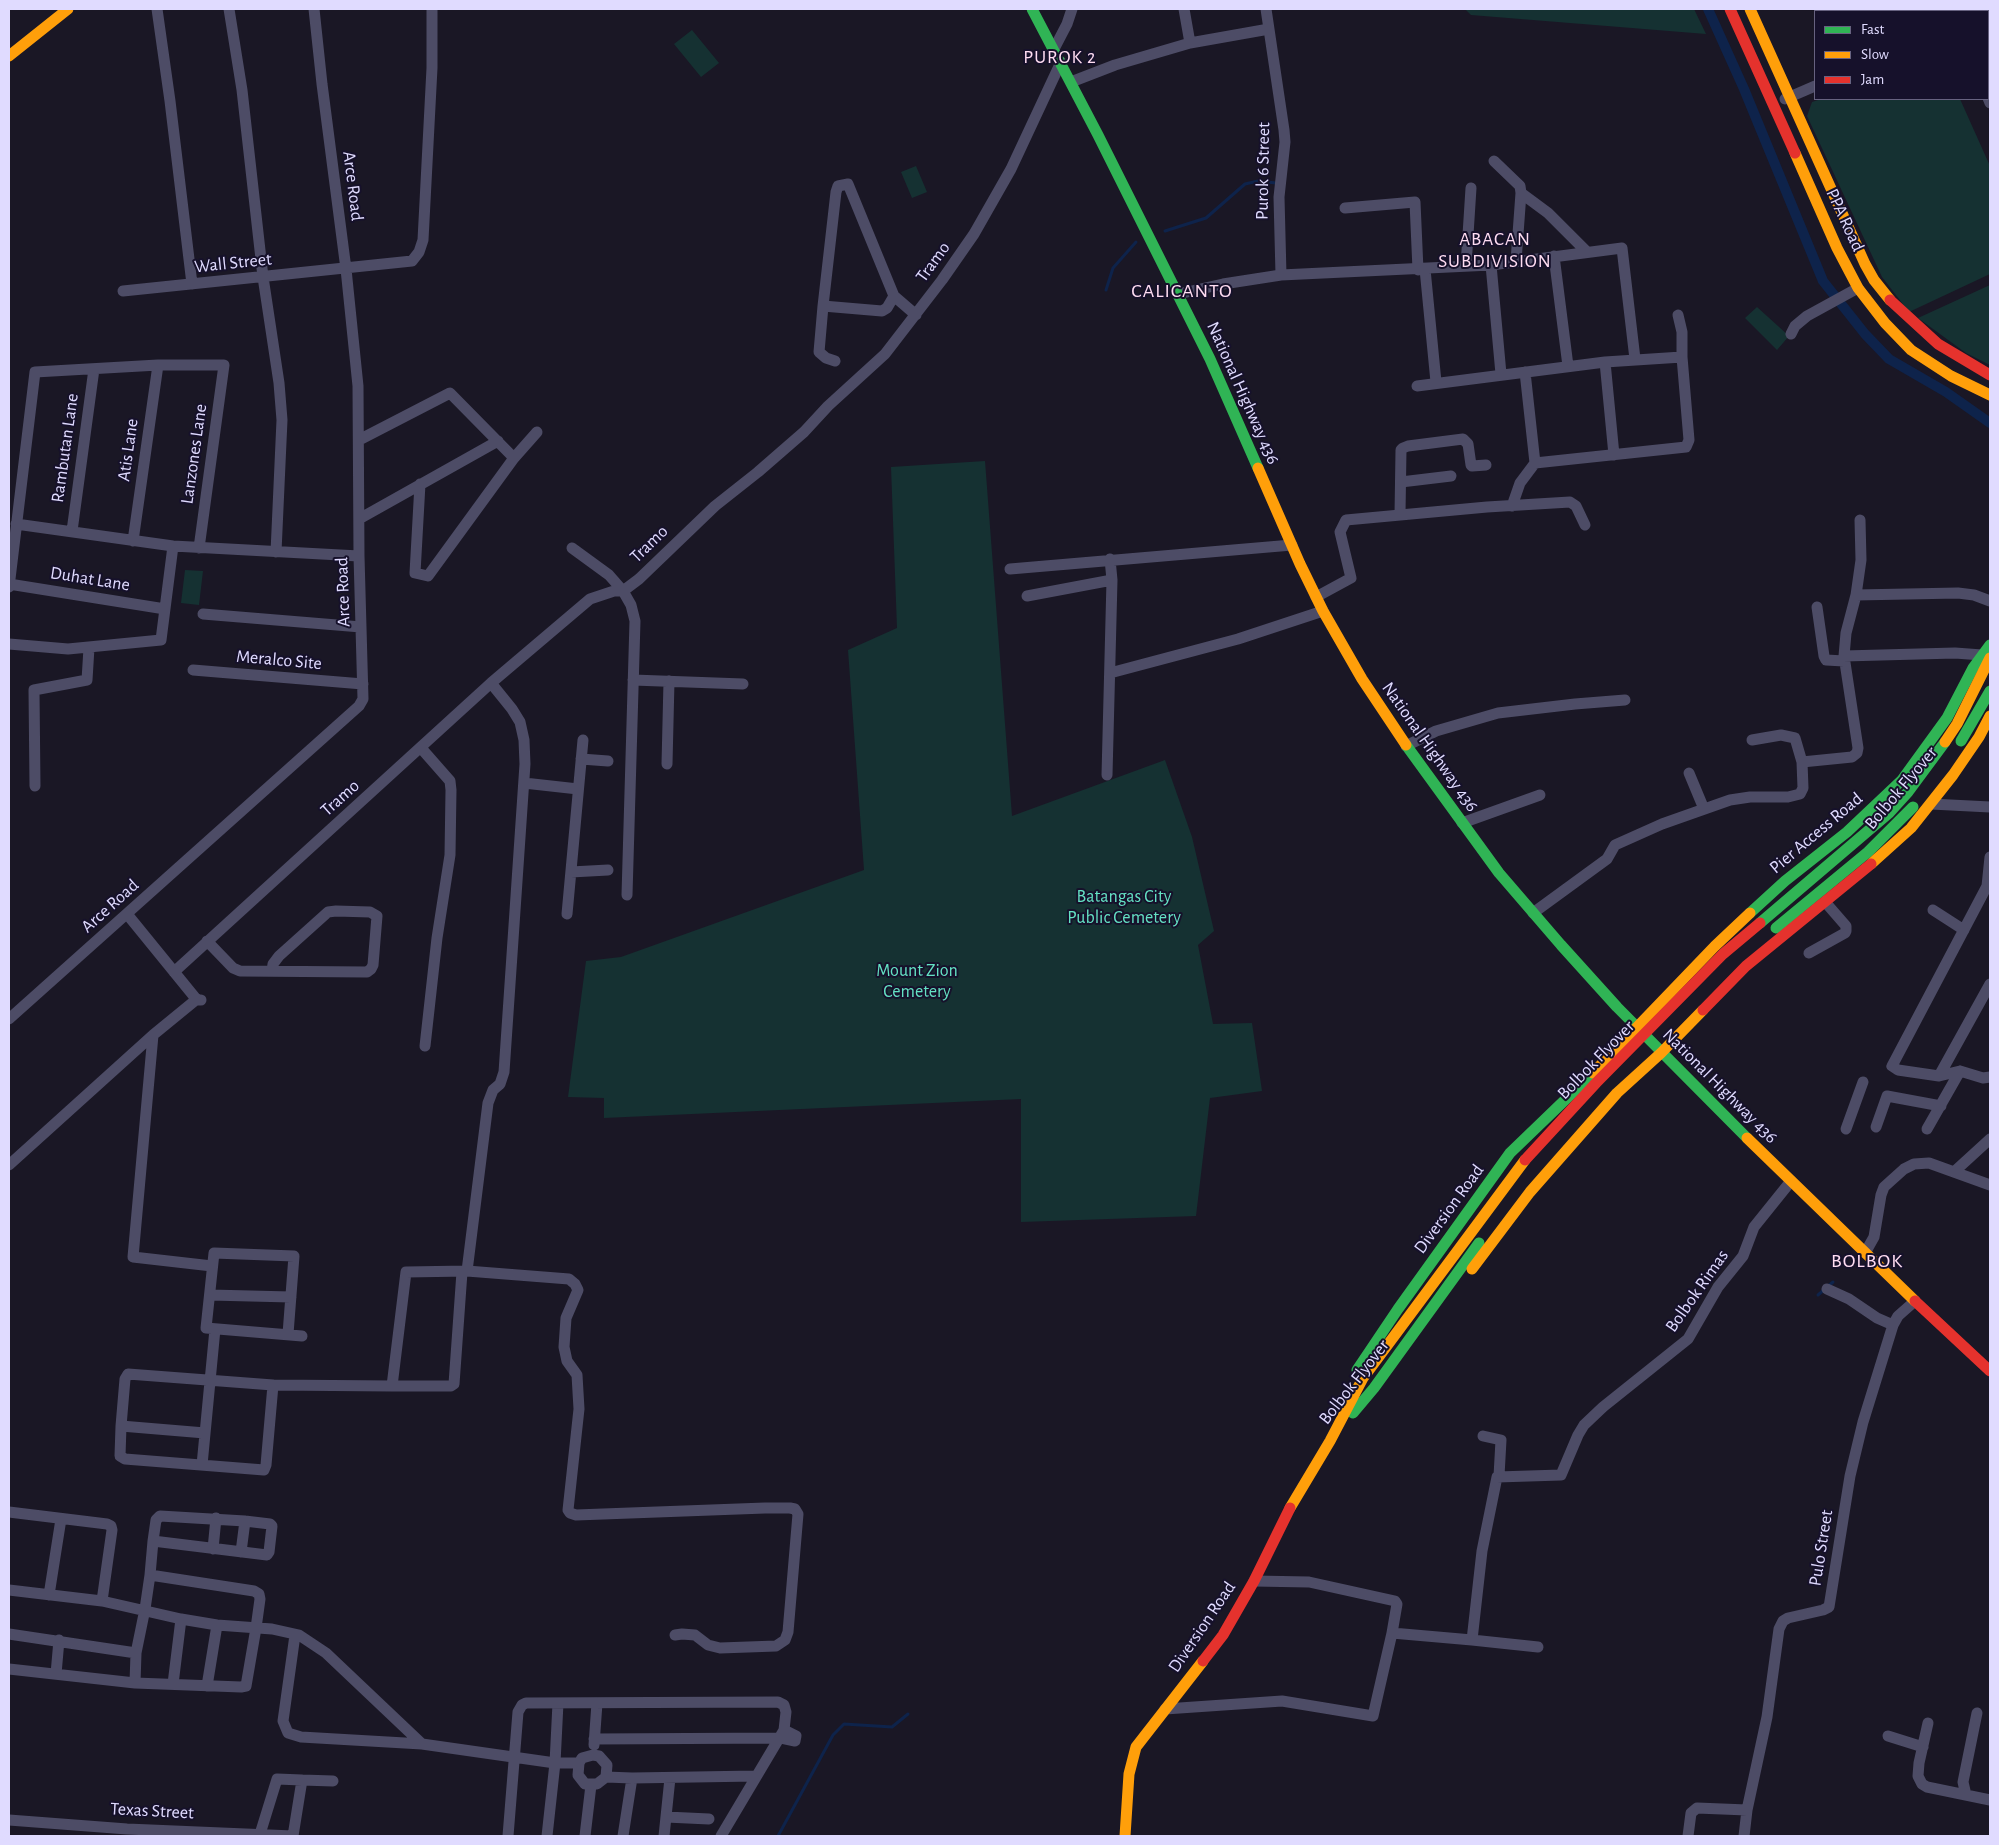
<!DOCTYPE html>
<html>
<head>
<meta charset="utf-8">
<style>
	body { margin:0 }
	#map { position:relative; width:1999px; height:1845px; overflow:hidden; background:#1a1725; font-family:"Alegreya Sans",sans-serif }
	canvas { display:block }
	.frame { position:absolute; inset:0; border:10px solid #e0dbff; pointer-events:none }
	.legend { position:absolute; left:1814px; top:10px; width:175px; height:90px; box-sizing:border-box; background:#16112b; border:1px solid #676280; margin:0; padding:6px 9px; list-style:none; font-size:15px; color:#e0dbff }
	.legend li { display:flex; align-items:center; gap:10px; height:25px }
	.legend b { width:25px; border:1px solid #676280 }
</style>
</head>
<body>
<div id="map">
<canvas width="1999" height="1845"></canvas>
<div class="frame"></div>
<ul class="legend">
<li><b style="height:6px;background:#30b455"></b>Fast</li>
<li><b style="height:6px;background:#ff9f0a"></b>Slow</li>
<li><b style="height:6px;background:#e5322d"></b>Jam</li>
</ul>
</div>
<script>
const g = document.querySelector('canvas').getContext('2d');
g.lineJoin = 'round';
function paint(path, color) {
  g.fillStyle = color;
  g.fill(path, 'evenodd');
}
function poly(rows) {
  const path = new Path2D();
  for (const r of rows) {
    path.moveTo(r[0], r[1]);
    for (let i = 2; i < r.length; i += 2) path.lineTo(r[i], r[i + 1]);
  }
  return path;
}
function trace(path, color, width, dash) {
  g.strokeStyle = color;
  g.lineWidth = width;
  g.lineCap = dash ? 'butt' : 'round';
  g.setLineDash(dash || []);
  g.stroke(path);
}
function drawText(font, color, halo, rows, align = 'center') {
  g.font = font + ' "Alegreya Sans",sans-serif';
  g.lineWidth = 4;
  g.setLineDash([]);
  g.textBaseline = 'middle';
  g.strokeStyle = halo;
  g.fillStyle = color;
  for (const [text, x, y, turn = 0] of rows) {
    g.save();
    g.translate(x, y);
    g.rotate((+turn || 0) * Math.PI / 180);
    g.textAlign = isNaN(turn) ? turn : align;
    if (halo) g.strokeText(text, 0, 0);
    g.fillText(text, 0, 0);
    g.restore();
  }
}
const green = poly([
	[1465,9,1694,9,1706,34,1471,15],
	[692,30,719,63,701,77,674,44],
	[1821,99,1960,99,1990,166,1990,274,1909,312,1882,277,1807,116,1812,102],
	[916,166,927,192,912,198,901,172],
	[1990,285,1990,365,1966,353,1918,318],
	[1757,307,1789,336,1777,350,1745,318],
	[985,461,1012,816,1165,760,1192,837,1214,931,1198,945,1213,1024,1252,1023,1262,1091,1210,1098,1196,1216,1021,1222,1021,1099,604,1118,604,1098,568,1097,586,961,621,957,864,870,848,650,897,628,891,467],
	[185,570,203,571,199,605,181,603]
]);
const stream = poly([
	[1165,231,1206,218,1245,184,1258,181,1276,183],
	[1106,290,1113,268,1136,242],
	[1818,1295,1833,1282],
	[778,1836,833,1735,844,1724,892,1727,908,1714]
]);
const canal = poly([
	[1708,9,1744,89,1823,281,1865,334,1889,359,1946,392,1990,423]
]);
const street = poly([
	[157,9,170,101,192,284],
	[229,9,242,90,263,277,279,383,282,420,276,552],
	[1184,9,1190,43],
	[1266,9,1284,130,1285,142,1279,197,1281,275],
	[1054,49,1067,24,1072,9],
	[1071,82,1115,65,1190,43,1269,29],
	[1988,98,1990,103],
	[1785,99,1815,86],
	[1494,161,1520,186,1521,193,1516,261],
	[1521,193,1548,213,1586,251],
	[1345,208,1415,202,1418,270],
	[1554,256,1568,366],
	[1491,265,1501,374],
	[1466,266,1471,188],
	[1425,269,1436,382],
	[123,291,412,261,419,252,423,240,432,68,432,9],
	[1178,294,1223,284,1281,275,1491,265,1622,248,1635,359],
	[894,296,916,315],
	[823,306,882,311,887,308,894,296,848,184,838,186,836,192,823,306,819,352,826,358,835,361],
	[1791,334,1795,326,1807,316,1858,288],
	[1605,362,1614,455],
	[1417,386,1605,362,1682,357],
	[359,440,450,393,514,458],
	[1535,463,1686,447,1689,440,1682,357,1682,332,1678,315],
	[1401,482,1451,476],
	[420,484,415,573,428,576,514,458,537,432],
	[1512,506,1520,483,1535,463,1525,372],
	[1400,514,1401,450,1403,448,1408,446,1463,439,1468,444,1471,465,1472,466,1486,465],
	[359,519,498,441],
	[16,524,173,546,359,556],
	[72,531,94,369],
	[133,541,158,365],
	[572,548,609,575,623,591,631,605,635,621,627,895],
	[1010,569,1292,545],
	[9,584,165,609],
	[9,587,35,372,158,365,224,365,199,548],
	[1856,595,1958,593,1974,595,1990,601],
	[1027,596,1112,580],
	[1316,597,1351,578,1340,532,1346,520,1487,507,1570,502,1576,506,1585,525],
	[1817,607,1824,656,1826,660,1844,661],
	[203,614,361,627],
	[9,644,68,649,161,640,173,546],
	[1844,656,1955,653,1982,655],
	[193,670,363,684],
	[1110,673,1238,639,1323,611],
	[633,680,743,684],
	[1406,746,1436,731,1498,713,1575,704,1625,700],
	[421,748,450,781,451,790,450,855,437,938,425,1046],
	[581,759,608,761],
	[1802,762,1852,757,1857,753,1858,748,1844,656,1846,633,1856,595,1861,560,1860,520],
	[667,764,669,681],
	[1689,773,1704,809],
	[1107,775,1112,580,1110,559],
	[524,783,578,789],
	[35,786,34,690,87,680,89,648],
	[1931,804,1990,807],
	[1462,823,1540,795],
	[1990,857,1987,886,1892,1066,1898,1070,1939,1076,1960,1071,1983,1078,1990,1077],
	[571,872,608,870],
	[1933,910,1964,930],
	[1533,913,1607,859,1615,845,1662,824,1730,800,1750,797,1788,797,1800,794,1803,788,1802,762,1795,738,1781,735,1752,740],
	[127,914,197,1000,201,1000],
	[567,914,583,740],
	[207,941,233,968,240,971,367,972,371,969,373,965,377,916,370,912,336,911,328,912,279,956,273,964,272,971],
	[1809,953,1845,933,1846,931,1846,926,1826,903],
	[174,972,491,683,590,599,614,591,623,591,639,579,715,506,758,472,804,432,828,406,885,354,942,280,974,234,1011,169,1061,62],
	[9,1019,359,706,363,699,359,556,358,386,346,269,322,84,314,9],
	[153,1035,133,1257,212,1266],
	[1939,1076,1990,984],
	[1876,1127,1887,1096,1941,1106],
	[1846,1129,1863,1082],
	[1927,1129,1960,1071],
	[9,1165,153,1035,197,999],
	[1955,1171,1990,1139],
	[1865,1253,1874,1237,1881,1195,1884,1187,1904,1169,1914,1164,1929,1163,1990,1185],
	[467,1271,488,1103,493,1090,500,1084,504,1072,525,764,524,740,520,722,512,709,491,683],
	[1827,1289,1849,1299,1877,1318,1893,1325],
	[210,1295,291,1297],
	[288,1334,294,1256,214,1253,206,1328,302,1336],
	[273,1385,266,1465,264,1470,125,1459,120,1456,121,1426,125,1379,128,1374,273,1385,392,1386,451,1386,454,1384,462,1272],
	[392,1386,406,1272,467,1271,569,1279,575,1284,578,1290,566,1318,564,1347,567,1361,577,1375,579,1409,568,1510,570,1513,576,1515,765,1508,790,1508,795,1509,798,1514,788,1632,785,1640,776,1646,720,1648,708,1645,695,1635,682,1634,675,1635],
	[121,1426,205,1433],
	[1483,1436,1501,1440,1499,1476],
	[202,1465,215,1329],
	[9,1512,107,1524,111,1526,112,1530,102,1601],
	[213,1549,216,1518],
	[241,1552,245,1521],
	[1254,1581,1309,1582,1395,1601,1397,1604,1392,1633],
	[9,1590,102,1601,181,1619,217,1625,272,1629,299,1635,326,1653,422,1744,555,1763,579,1763,582,1758,593,1755,599,1756,607,1765,606,1777,597,1784,585,1784,578,1775,579,1763],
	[49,1595,61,1519],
	[9,1634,136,1653],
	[295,1635,283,1721,288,1733,301,1737,422,1744],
	[1472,1640,1538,1647],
	[9,1669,135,1683,241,1687,246,1686,256,1628,260,1599,259,1594,254,1591,150,1575],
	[56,1674,59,1640],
	[135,1683,136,1653,145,1609,150,1575,153,1541,156,1520,160,1516,245,1521,270,1524,272,1526,269,1552,267,1555,153,1541],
	[173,1684,181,1619],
	[207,1686,217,1625],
	[1165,1709,1282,1701,1373,1716,1392,1633,1472,1640,1482,1551,1497,1477,1561,1475,1578,1435,1584,1425,1603,1407,1688,1339,1718,1287,1743,1256,1754,1227,1791,1181],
	[1928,1723,1919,1763,1918,1776,1922,1784,1927,1787,1990,1800],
	[1888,1736,1923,1747],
	[594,1739,781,1738,795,1741,796,1736,784,1730],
	[594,1745,597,1703],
	[606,1777,632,1778,756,1776],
	[302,1780,333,1781],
	[1966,1795,1963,1782,1977,1713],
	[666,1817,709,1819],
	[9,1820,127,1829,293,1836],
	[260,1834,277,1779,302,1780,293,1836],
	[508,1836,518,1712,522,1705,526,1703,778,1702,784,1705,786,1712,784,1730,721,1836],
	[547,1836,555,1763,558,1703],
	[585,1836,591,1785],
	[623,1836,632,1778],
	[664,1836,670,1778],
	[1688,1836,1691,1813,1697,1808,1747,1810],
	[1744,1836,1747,1810,1767,1717,1779,1629,1783,1621,1788,1618,1823,1610,1829,1607,1850,1476,1863,1422,1893,1325,1898,1316,1915,1301]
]);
const fast = poly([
	[1032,9,1098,135,1210,359,1258,468],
	[1961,741,1990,691],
	[1406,745,1499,873,1561,945,1617,1007,1747,1138],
	[1750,913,1785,881,1847,832,1902,780,1947,718,1973,668,1990,645],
	[1760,923,1889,813,1908,792,1945,742],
	[1776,928,1868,852,1913,807],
	[1357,1370,1398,1309,1510,1153,1593,1073],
	[1353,1413,1374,1388,1479,1243]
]);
const slow = poly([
	[1750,9,1865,264,1874,280,1890,300],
	[9,56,68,9],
	[1795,153,1837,248,1858,288,1885,323,1911,350,1951,376,1990,395],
	[1258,468,1300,564,1323,611,1362,679,1406,745],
	[1945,742,1957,724,1990,658],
	[1871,864,1911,828,1953,775,1979,737,1990,716],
	[1593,1073,1715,946,1750,913],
	[1747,1138,1915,1301],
	[1472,1269,1530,1192,1617,1093,1661,1053,1703,1010],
	[1290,1508,1330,1441,1363,1378,1525,1160],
	[1125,1836,1129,1774,1136,1747,1203,1661]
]);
const jam = poly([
	[1730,9,1795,153],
	[1890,300,1938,344,1990,375],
	[1703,1010,1746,966,1871,864],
	[1525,1160,1596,1083,1723,954,1760,923],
	[1915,1301,1990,1371],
	[1203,1661,1223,1635,1254,1581,1290,1508]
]);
const streetNames = [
	["Purok 6 Street",1263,171,-89],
	["Arce Road",353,186,83],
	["PPA Road",1845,220,65],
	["Tramo",933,262,-54],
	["Wall Street",233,263,-6],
	["National Highway 436",1243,393,66],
	["Rambutan Lane",65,448,-82],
	["Atis Lane",128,450,-82],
	["Lanzones Lane",194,454,-82],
	["Tramo",649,544,-44],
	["Duhat Lane",90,579,9],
	["Arce Road",343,592,-92],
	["Meralco Site",279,660,5],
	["National Highway 436",1430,747,55],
	["Bolbok Flyover",1901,788,-50],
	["Tramo",340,798,-42],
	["Pier Access Road",1816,833,-40],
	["Arce Road",110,906,-42],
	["Bolbok Flyover",1596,1060,-46],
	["National Highway 436",1720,1086,45],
	["Diversion Road",1449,1209,-54],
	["Bolbok Rimas",1697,1291,-55],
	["Bolbok Flyover",1354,1382,-52],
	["Pulo Street",1821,1548,-81],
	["Diversion Road",1202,1627,-56],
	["Texas Street",152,1811,3]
];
const parkNames = [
	["Batangas City",1124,897],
	["Public Cemetery",1124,918],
	["Mount Zion",917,971],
	["Cemetery",917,992]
];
const neighbourhoodNames = [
	["PUROK 2",1060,57],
	["ABACAN",1495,239],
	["SUBDIVISION",1495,261]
];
const quarterNames = [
	["CALICANTO",1182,291],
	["BOLBOK",1867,1261]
];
paint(green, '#153132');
trace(stream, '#0e234b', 3);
trace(canal, '#0e234b', 10);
trace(street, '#4d4c66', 11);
trace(fast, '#30b455', 11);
trace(slow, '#ff9f0a', 11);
trace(jam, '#e5322d', 11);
drawText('18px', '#e0dbff', '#16112b', streetNames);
drawText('18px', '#64e2c4', '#16112b', parkNames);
g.letterSpacing = '1px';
drawText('19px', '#ffddf2', '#16112b', neighbourhoodNames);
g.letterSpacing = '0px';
g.letterSpacing = '1px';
drawText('20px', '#ffddf2', '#16112b', quarterNames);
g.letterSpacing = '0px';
</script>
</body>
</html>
